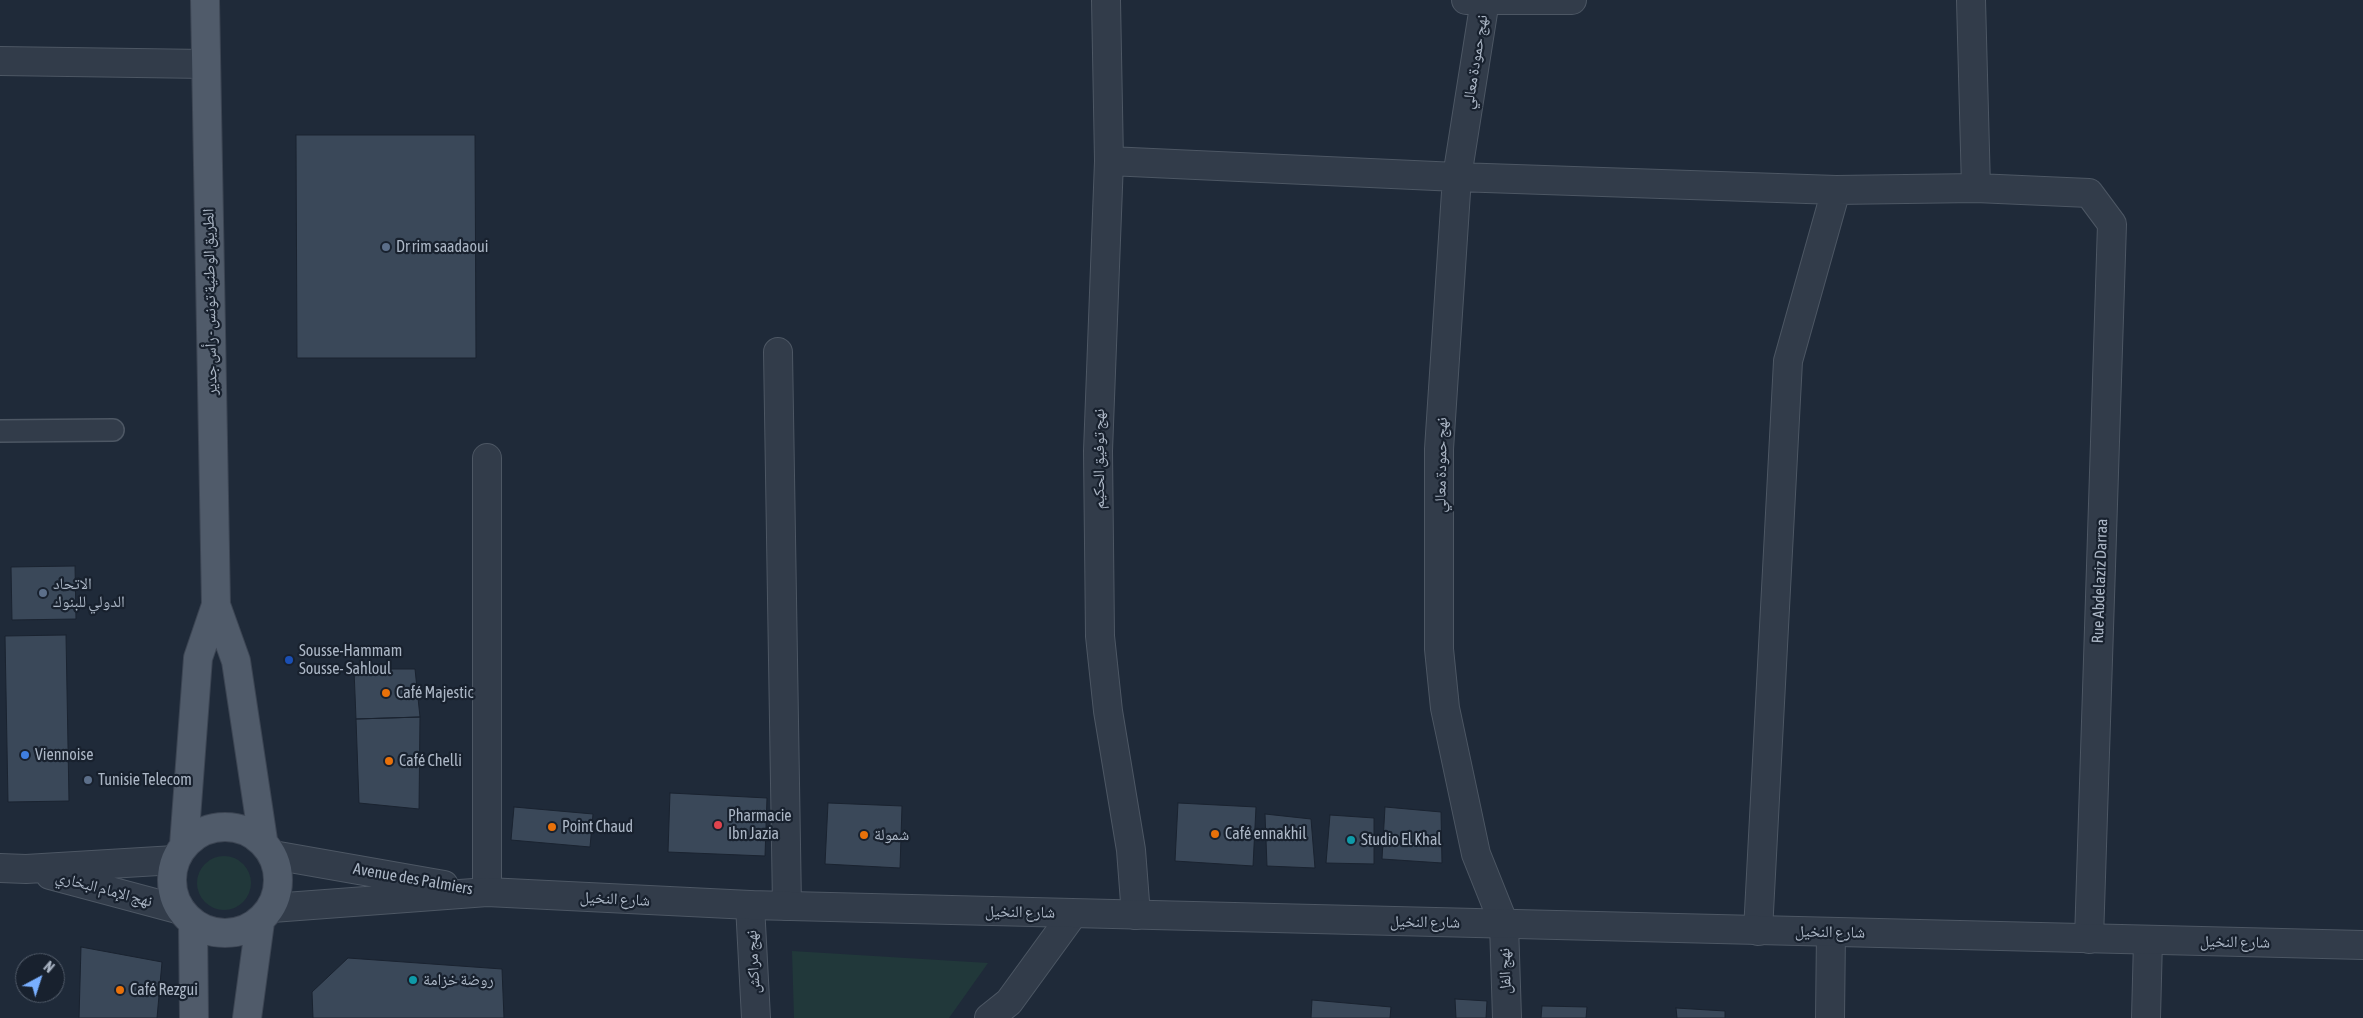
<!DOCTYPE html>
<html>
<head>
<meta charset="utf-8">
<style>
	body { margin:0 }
	#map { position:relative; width:2363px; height:1018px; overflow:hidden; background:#1f2a39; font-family:"Asap Condensed",sans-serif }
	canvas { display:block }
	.north { position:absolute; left:15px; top:953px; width:50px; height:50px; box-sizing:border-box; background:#18212e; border:1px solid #535d6b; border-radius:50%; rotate:40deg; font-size:14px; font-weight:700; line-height:20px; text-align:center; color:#acb7c6 }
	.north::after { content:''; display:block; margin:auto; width:18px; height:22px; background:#79afff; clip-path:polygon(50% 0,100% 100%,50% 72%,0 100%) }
</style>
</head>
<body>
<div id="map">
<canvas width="2363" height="1018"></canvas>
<div class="north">N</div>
</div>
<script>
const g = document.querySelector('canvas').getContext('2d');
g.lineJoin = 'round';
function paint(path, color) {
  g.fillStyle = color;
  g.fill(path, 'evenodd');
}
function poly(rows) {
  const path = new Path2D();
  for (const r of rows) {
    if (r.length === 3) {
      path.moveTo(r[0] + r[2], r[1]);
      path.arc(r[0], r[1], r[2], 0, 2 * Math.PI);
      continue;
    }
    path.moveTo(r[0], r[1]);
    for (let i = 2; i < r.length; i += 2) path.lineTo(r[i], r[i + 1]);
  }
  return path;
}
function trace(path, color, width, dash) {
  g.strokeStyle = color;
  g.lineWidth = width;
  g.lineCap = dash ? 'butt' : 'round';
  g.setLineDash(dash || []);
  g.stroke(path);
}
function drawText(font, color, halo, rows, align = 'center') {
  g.font = font + ' "Asap Condensed","Noto Naskh Arabic",sans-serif';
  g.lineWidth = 4.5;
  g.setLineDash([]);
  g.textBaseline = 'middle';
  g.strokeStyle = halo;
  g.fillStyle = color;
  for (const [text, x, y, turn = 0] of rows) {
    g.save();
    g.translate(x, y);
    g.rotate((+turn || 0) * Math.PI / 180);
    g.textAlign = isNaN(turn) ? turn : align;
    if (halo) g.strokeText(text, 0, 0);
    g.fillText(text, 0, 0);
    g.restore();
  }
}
const green = poly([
	[224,883,27],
	[792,951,988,963,949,1018,794,1018]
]);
const building = poly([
	[296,135,475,135,476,358,297,358,296,135],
	[75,566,76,619,12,620,11,567,75,566],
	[66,635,69,801,8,802,5,636,66,635],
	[354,669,415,669,420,717,356,719,354,669],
	[420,717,419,809,359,803,356,719,420,717],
	[670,793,767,798,765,856,668,852,670,793],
	[828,803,902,806,900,868,825,864,828,803],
	[1178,803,1256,807,1253,866,1175,861,1178,803],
	[514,807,593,814,590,847,511,840,514,807],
	[1385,807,1441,812,1442,863,1382,859,1385,807],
	[1265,814,1311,819,1315,868,1267,866,1265,814],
	[1330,815,1374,818,1374,864,1326,863,1330,815],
	[81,947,162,962,157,1018,79,1018,81,947],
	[348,958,502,969,504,1018,313,1018,312,992,348,958],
	[1455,999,1487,1001,1486,1018,1456,1018,1455,999],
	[1312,1000,1391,1007,1390,1018,1311,1018,1312,1000],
	[1542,1006,1587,1007,1586,1018,1541,1018,1542,1006],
	[1676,1008,1725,1011,1725,1018,1677,1018,1676,1008]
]);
const service = poly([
	[0,431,113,430]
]);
const minor = poly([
	[1106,0,1109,161,1098,451,1100,636,1108,711,1131,850,1136,915],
	[1466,0,1572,0],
	[1485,0,1457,177,1439,449,1439,649,1445,708,1476,854,1504,924,1507,1018],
	[1971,0,1976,188],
	[0,61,205,64],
	[1109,161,1457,177,1836,190,1976,188,2089,193,2112,224,2089,939],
	[778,352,787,906],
	[487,458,487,892],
	[750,905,756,1018],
	[1758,931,1788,361,1836,190],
	[989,1018,1009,1002,1073,914],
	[1830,1018,1831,932],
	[2146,1018,2148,940]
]);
const tertiary = poly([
	[273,855,444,885],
	[0,868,26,869,175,860],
	[50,875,181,910],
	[272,908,487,892,750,905,2363,945]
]);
const primary = poly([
	[205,0,216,605,236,661,263,840],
	[225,880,53],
	[184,845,198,658,216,605],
	[193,923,194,1018],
	[247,1018,260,922]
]);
const markers = [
	[386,247,5,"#5c6f8a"],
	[43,593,5,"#5c6f8a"],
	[289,660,5,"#1a4fb4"],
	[386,693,5,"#e8710a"],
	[25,755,5,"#3f7fe0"],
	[389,761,5,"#e8710a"],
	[88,780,5,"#5c6f8a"],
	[718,825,5,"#e0444e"],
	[552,827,5,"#e8710a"],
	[1215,834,5,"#e8710a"],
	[864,835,5,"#e8710a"],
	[1351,840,5,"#0f9aa8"],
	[413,980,5,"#0f9aa8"],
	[120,990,5,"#e8710a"]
];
const streetNames = [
	["نهج حمودة معالي",1475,62,-81],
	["الطريق الوطنية تونس - رأس جدير",210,302,-91],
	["نهج توفيق الحكيم",1099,459,-90],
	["نهج حمودة معالي",1441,465,-89],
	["Rue Abdelaziz Darraa",2100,581,-88],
	["Avenue des Palmiers",413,879,10],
	["نهج الإمام البخاري",104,889,15],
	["شارع النخيل",615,899,3],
	["شارع النخيل",1020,912,1],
	["شارع النخيل",1425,922,1],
	["شارع النخيل",1830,932,1],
	["شارع النخيل",2235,942,1],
	["نهج مراكش",753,962,-93],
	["نهج الفل",1505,971,-92]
];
const poiNames = [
	["Dr rim saadaoui",396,247],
	["الاتحاد",53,584],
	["الدولي للبنوك",53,602],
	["Sousse-Hammam",299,651],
	["Sousse- Sahloul",299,669],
	["Café Majestic",396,693],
	["Viennoise",35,755],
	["Café Chelli",399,761],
	["Tunisie Telecom",98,780],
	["Pharmacie",728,816],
	["Ibn Jazia",728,834],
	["Point Chaud",562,827],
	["Café ennakhil",1225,834],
	["شمولة",874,835],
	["Studio El Khal",1361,840],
	["روضة خزامة",423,980],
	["Café Rezgui",130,990]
];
paint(green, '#21383a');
paint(building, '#3a4859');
trace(building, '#1a2330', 1);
trace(service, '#4d5764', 24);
trace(minor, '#4d5764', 30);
trace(tertiary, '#4d5764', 30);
trace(primary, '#3c4553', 30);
trace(service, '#323c4a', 21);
trace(minor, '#323c4a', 28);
trace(tertiary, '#323c4a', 28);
trace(primary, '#505b6a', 28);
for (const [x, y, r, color] of markers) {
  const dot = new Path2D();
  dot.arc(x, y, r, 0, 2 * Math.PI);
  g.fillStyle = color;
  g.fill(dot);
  trace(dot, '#18212e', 2);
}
drawText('16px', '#acb7c6', '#18212e', streetNames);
drawText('16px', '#acb7c6', '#18212e', poiNames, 'left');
</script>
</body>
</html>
